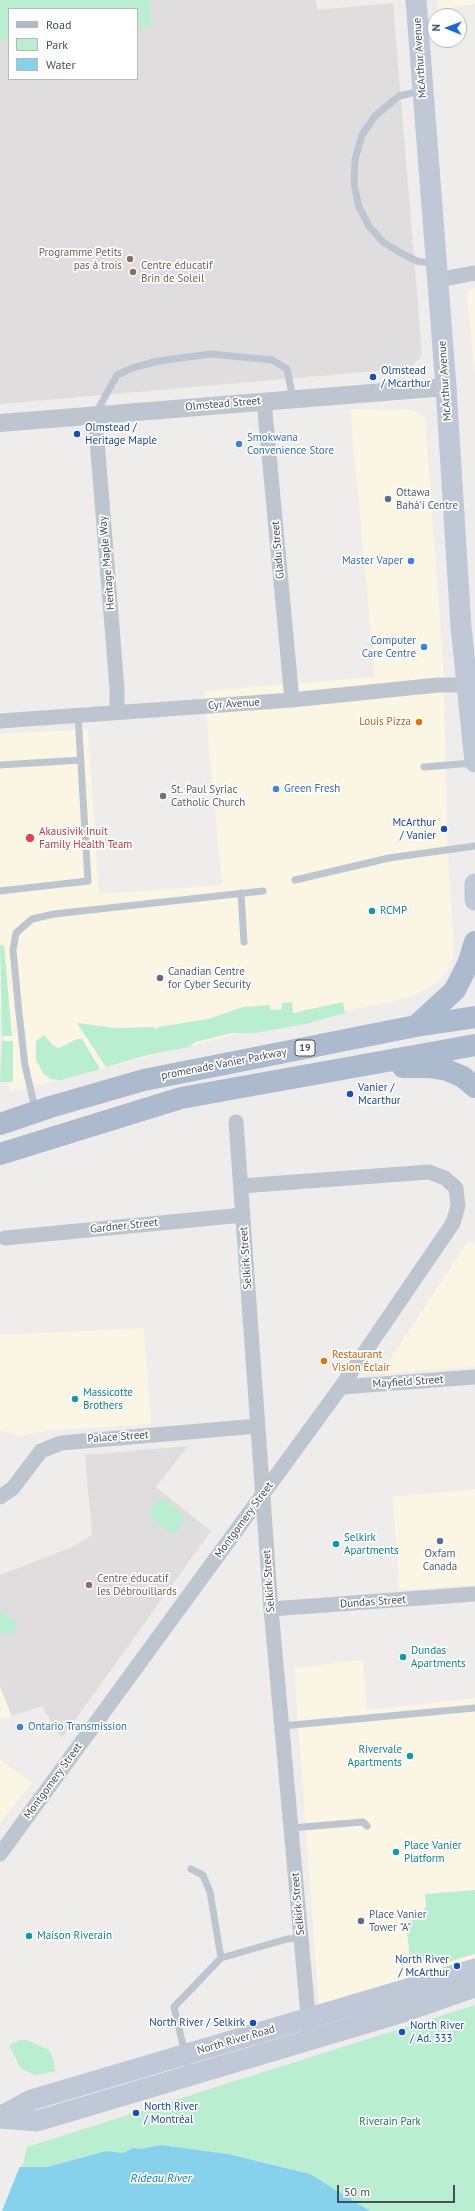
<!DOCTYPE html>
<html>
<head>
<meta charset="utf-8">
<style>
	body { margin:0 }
	#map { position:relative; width:475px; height:2211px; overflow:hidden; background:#efecec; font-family:"PT Sans",sans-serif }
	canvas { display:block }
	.legend { position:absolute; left:8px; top:8px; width:130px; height:72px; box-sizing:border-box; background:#fff; border:1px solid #b5b8bd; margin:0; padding:5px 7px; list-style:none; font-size:12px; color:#454e59 }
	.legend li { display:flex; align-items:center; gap:8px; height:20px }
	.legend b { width:20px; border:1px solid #b5b8bd }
	.north { position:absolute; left:427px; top:8px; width:40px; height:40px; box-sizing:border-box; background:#fff; border:1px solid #b5b8bd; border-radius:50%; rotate:271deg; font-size:11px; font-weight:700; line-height:16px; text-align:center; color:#454e59 }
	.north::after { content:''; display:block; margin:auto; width:14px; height:18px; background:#1964dc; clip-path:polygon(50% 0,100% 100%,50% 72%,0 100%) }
	.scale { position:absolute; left:337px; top:2185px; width:118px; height:18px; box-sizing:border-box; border:2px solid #454e59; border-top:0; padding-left:5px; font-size:12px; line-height:14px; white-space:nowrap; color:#454e59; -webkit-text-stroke:3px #fff; paint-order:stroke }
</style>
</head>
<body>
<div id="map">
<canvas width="475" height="2211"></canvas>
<ul class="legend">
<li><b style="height:5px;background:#abbacc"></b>Road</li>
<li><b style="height:11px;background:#b9eed0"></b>Park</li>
<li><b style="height:11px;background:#86d1eb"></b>Water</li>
</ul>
<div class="north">N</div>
<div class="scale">50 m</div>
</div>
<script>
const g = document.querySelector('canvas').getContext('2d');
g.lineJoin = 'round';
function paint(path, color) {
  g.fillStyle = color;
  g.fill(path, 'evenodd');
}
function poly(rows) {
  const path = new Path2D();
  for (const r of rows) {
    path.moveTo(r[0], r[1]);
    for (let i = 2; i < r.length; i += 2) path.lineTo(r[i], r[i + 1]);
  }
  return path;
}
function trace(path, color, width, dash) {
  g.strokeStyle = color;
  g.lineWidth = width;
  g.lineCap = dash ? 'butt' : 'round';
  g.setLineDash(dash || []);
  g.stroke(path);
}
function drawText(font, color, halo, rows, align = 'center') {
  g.font = font + ' "PT Sans",sans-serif';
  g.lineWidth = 3.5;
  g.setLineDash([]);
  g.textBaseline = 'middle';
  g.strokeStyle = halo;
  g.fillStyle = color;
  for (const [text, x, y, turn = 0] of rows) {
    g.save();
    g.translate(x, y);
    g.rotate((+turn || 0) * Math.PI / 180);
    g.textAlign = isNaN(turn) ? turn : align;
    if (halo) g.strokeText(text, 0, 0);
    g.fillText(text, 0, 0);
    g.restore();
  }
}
const commercial = poly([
	[438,0,475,0,475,4,438,10],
	[475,288,475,380,467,295,469,289],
	[350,409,412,410,425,418,443,661,447,836,454,951,450,967,441,980,421,992,393,1002,291,1020,10,1092,0,1001,0,734,88,729,99,894,222,885,204,691,375,677],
	[469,1240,475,1245,475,1367,381,1373],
	[144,1328,151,1424,45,1431,21,1436,0,1430,0,1335],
	[475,1489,475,1585,399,1590,393,1497],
	[363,1660,367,1710,475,1698,475,1958,319,2006,294,1668],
	[0,1687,12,1716,0,1719],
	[0,1760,32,1783,0,1823]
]);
const education = poly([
	[150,0,316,0,317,10,393,3,422,355,410,368,0,404,0,41,9,40,9,79,137,79,137,27,152,26],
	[188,1446,156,1487,211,1531,62,1738,56,1731,42,1706,12,1716,0,1687,0,1575,75,1546,92,1534,85,1455]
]);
const green = poly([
	[0,0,150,0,152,26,137,27,137,9,9,9,9,40,0,41],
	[0,945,4,945,12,1036,2,1036],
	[292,1002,293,1013,343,1002,345,1013,305,1024,255,1033,232,1033,195,1042,189,1047,148,1055,106,1067,77,1023,116,1028,153,1027,156,1029,159,1027,208,1019,243,1007,270,1005,270,1010,282,1009,282,1003],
	[44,1035,54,1046,59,1048,77,1039,82,1039,100,1069,61,1080,51,1079,44,1074,36,1061,36,1041],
	[2,1041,13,1041,13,1082,0,1082],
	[157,1499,165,1500,186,1517,174,1535,150,1518,151,1510],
	[0,1611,18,1624,13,1633,0,1634],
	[475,1890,475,1954,448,1962,447,1957,410,1961,406,1921,413,1920,426,1907,425,1894],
	[475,2005,475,2211,370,2211,310,2174,228,2154,161,2145,140,2149,133,2148,123,2153,106,2151,47,2167,22,2168,27,2147],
	[20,2040,26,2040,47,2049,51,2054,56,2071,36,2075,21,2069,9,2045]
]);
const water = poly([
	[161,2145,228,2154,310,2174,370,2211,0,2211,0,2167,47,2167,106,2151,123,2153,133,2148,140,2149]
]);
const pier = poly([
	[0,2165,20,2166,2,2211,0,2211]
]);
const service = poly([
	[421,91,399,96,375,116,362,135,355,160,354,184,359,207,369,226,383,242,401,253,417,261,435,264],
	[96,413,117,375,132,368,158,361,211,354,272,360,287,369,293,399],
	[0,765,81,760],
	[424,767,473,763],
	[295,880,389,858,475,846],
	[0,891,88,881,78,715],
	[241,893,244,942],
	[35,1109,25,1065,19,1013,13,950,16,933,32,919,54,914,263,891],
	[282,1726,475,1708],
	[291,1828,363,1822,367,1826],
	[191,1869,203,1875,210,1892,221,1958],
	[190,2075,174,2007,221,1958,287,1939,301,1938]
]);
const minor = poly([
	[437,280,475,273],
	[264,401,292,700],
	[95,415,117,689,117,711],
	[0,721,292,700,438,685,467,685],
	[236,1122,271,1609,309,2026],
	[5,1238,243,1215],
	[341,1387,475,1377],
	[0,1497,13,1488,41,1451,61,1443,258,1426],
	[271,1609,475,1594],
	[0,1854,341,1387,453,1223,458,1206,456,1188,445,1178,429,1172,241,1186]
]);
const tertiary = poly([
	[0,423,446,387]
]);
const secondary = poly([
	[416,0,446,387,461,627,475,762],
	[475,884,475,900],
	[0,2117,31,2100,475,1969],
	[0,2118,37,2121,400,2013,475,1987]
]);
const primary = poly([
	[416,1026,455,990,468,964,475,942],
	[403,1067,429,1067,447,1070,463,1077,475,1087],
	[0,1124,50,1107,144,1080,416,1026,475,1017],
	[0,1154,181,1098,475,1045]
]);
const markers = [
	[130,259,4,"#8d6e63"],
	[133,272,4,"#8d6e63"],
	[373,377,4,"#1a4fb4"],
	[77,434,4,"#1a4fb4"],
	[239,444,4,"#3f7fe0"],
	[388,499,4,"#5c6f8a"],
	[411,561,4,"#3f7fe0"],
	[424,647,4,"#3f7fe0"],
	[419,722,4,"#e8710a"],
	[276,789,4,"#3f7fe0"],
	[163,796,4,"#6b7280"],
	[444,829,4,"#1a4fb4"],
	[30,838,5,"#e0444e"],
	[372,911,4,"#0f9aa8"],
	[160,978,4,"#5c6f8a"],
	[350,1094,4,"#1a4fb4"],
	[324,1361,4,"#e8710a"],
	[75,1399,4,"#0f9aa8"],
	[440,1541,4,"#5c6f8a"],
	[336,1544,4,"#0f9aa8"],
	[89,1585,4,"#8d6e63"],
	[403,1657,4,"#0f9aa8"],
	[20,1727,4,"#3f7fe0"],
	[410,1756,4,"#0f9aa8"],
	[396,1852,4,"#0f9aa8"],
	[361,1921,4,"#5c6f8a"],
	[29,1936,4,"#0f9aa8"],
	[457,1966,4,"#1a4fb4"],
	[253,2023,4,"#1a4fb4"],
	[402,2032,4,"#1a4fb4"],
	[136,2113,4,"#1a4fb4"]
];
const shields = [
	[305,1048,20]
];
const shieldNames = [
	["19",305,1048]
];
const streetNames = [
	["McArthur Avenue",420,58,-94],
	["McArthur Avenue",445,381,-94],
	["Olmstead Street",223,404,-5],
	["Gladu Street",278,550,-95],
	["Heritage Maple Way",107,563,-95],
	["Cyr Avenue",234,704,-4],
	["promenade Vanier Parkway",224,1064,-11],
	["Gardner Street",124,1226,-6],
	["Selkirk Street",246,1258,-94],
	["Mayfield Street",408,1382,-4],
	["Palace Street",118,1437,-4],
	["Montgomery Street",244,1520,-54],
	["Selkirk Street",269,1581,-94],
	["Dundas Street",373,1602,-4],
	["Montgomery Street",53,1781,-54],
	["Selkirk Street",298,1904,-95],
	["North River Road",236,2040,-16]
];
const educationNames = [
	["Programme Petits",122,253,"right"],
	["pas à trois",122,266,"right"],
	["Centre éducatif",141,266],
	["Brin de Soleil",141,279],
	["Centre éducatif",97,1579],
	["les Débrouillards",97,1592]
];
const transitNames = [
	["Olmstead",381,371],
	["/ Mcarthur",381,384],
	["Olmstead /",85,428],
	["Heritage Maple",85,441],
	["McArthur",436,823,"right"],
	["/ Vanier",436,836,"right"],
	["Vanier /",358,1088],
	["Mcarthur",358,1101],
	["North River",449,1960,"right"],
	["/ McArthur",449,1973,"right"],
	["North River / Selkirk",245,2023,"right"],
	["North River",410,2026],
	["/ Ad. 333",410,2039],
	["North River",144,2107],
	["/ Montréal",144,2120]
];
const shopNames = [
	["Smokwana",247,438],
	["Convenience Store",247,451],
	["Master Vaper",403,561,"right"],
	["Computer",416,641,"right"],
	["Care Centre",416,654,"right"],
	["Green Fresh",284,789],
	["Ontario Transmission",28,1727]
];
const serviceNames = [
	["Ottawa",396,493],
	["Bahá'í Centre",396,506],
	["Canadian Centre",168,972],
	["for Cyber Security",168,985],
	["Oxfam",440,1554,"center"],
	["Canada",440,1567,"center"],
	["Place Vanier",369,1915],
	["Tower \"A\"",369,1928]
];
const foodNames = [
	["Louis Pizza",411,722],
	["Restaurant",332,1355,"left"],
	["Vision Éclair",332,1368,"left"]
];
const worshipNames = [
	["St. Paul Syriac",171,790],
	["Catholic Church",171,803]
];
const healthNames = [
	["Akausivik Inuit",39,832],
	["Family Health Team",39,845]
];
const cultureNames = [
	["RCMP",380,911],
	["Massicotte",83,1393],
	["Brothers",83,1406],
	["Selkirk",344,1538],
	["Apartments",344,1551],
	["Dundas",411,1651],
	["Apartments",411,1664],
	["Rivervale",402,1750,"right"],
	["Apartments",402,1763,"right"],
	["Place Vanier",404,1846],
	["Platform",404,1859],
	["Maison Riverain",37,1936]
];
const parkNames = [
	["Riverain Park",390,2122]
];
const waterNames = [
	["Rideau River",161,2179]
];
paint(commercial, '#fbf6e4');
paint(education, '#e0ddde');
paint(green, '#b9eed0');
paint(water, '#86d1eb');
paint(pier, '#efecec');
trace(service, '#bdc6cf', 7);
trace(minor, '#bdc6cf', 15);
trace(tertiary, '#bdc6cf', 18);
trace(secondary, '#bec8d6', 21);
trace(primary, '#abbacc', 22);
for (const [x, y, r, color] of markers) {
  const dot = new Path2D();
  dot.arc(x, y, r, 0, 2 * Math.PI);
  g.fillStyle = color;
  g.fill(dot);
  trace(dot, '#fff', 1.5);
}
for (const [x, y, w] of shields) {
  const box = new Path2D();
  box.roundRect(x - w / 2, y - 8, w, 16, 3);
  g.fillStyle = '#fff';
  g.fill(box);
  trace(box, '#454e59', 1);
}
drawText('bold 10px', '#454e59', null, shieldNames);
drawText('11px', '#454e59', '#fff', streetNames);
drawText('11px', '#785e54', '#fff', educationNames, 'left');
drawText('11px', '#164399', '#fff', transitNames, 'left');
drawText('11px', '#366cbe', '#fff', shopNames, 'left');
drawText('11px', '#4e5e75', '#fff', serviceNames, 'left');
drawText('11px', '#c56008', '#fff', foodNames, 'right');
drawText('11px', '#5b616d', '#fff', worshipNames, 'left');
drawText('11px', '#be3a42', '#fff', healthNames, 'left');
drawText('11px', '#0d838f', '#fff', cultureNames, 'left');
drawText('11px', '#17794d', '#fff', parkNames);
drawText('italic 12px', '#0c7da5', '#fff', waterNames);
</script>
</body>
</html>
